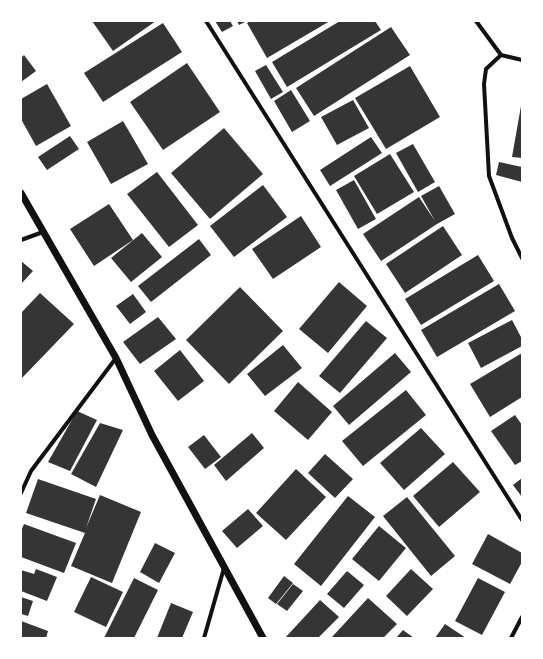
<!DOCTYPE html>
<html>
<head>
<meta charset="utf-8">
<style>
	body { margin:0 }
	#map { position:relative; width:543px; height:659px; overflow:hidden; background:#fff; font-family:"Public Sans",sans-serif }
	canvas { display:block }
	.frame { position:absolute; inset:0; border:22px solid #fff; pointer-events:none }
</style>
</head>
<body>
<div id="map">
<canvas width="543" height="659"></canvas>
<div class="frame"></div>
</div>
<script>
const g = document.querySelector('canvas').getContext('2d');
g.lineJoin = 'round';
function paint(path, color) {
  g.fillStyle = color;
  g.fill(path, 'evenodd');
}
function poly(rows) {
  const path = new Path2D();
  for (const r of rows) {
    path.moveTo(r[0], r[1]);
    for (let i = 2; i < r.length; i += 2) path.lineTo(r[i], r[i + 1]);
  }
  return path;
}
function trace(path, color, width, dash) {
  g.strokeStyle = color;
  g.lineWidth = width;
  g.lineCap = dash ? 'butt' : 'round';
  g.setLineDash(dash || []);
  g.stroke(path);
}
const building = poly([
	[92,21,156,21,113,51],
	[215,21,230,21,233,26,222,32],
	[237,21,247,21,239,25],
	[250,21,330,21,267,58,247,23],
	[340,21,375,21,381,30,287,87,272,62],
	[163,23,182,52,103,102,84,73],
	[391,27,410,55,314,116,296,88],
	[24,55,36,71,21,82,21,58],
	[187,63,220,112,163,150,130,102],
	[266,65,283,92,271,99,255,71],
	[410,66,440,117,386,149,355,98],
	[47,84,71,126,36,146,21,119,21,99],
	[291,90,310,121,292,132,274,101],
	[353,100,369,128,337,145,321,117],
	[521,106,522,106,522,158,512,157],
	[123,121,148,164,111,184,87,142],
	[224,128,263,174,210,219,171,173],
	[70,136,79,149,47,170,38,157],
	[371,137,382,153,330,186,320,170],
	[413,144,435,182,418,192,396,153],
	[390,154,414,192,377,214,354,176],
	[499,162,522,167,522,182,496,175],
	[157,172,198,225,169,247,127,194],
	[354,180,376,219,358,229,336,190],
	[263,185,287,217,234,257,210,226],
	[439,186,455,214,437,224,381,261,363,234,419,197,435,221,421,196],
	[109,204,133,240,94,266,70,229],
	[301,216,321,247,273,279,252,249],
	[443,226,462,255,405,293,386,264],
	[142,233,162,257,131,282,111,258],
	[199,239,211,255,151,302,138,286],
	[478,255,494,281,421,325,405,299],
	[21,261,33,271,21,284],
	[339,282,367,306,328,353,299,329],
	[499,284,515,311,437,357,421,330],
	[240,287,283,331,229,384,186,340],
	[40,293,74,324,21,379,21,313],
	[133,294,146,312,130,324,116,306],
	[158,317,176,339,140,364,123,342],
	[512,320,522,339,522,346,481,368,468,343],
	[366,321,387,338,340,393,319,376],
	[283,345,302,368,265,396,247,374],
	[180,350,204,381,178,401,154,371],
	[395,353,411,372,349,425,333,406],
	[522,353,522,397,490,417,470,384],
	[298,382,332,412,308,440,274,411],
	[406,390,426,415,363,466,342,441],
	[77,411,97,420,70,471,48,462],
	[515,415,522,425,522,461,515,465,491,431],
	[100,423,123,430,96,487,71,474],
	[421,428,445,454,404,490,380,463],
	[252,433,264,448,226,481,214,465],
	[204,435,221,457,205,469,188,447],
	[325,454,353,479,335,498,308,473],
	[453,462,480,492,439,527,413,496],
	[296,469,326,497,286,540,256,513],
	[522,478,522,497,513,485],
	[38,479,96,499,86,528,100,495,141,512,112,583,71,566,85,533,26,513],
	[348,496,375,517,321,586,294,564],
	[407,497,455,556,431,576,383,516],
	[248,509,263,526,237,548,222,531],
	[24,524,76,543,64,573,21,557,21,531],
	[379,526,406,548,379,581,352,559],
	[488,534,522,553,522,562,510,584,472,564],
	[155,543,175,553,159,583,140,572],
	[36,569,57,577,47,601,21,591,21,570,34,574],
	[411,569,433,589,407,616,386,596],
	[347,571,364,585,344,608,327,594],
	[284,576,293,583,276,604,268,598],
	[91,577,123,592,106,627,74,612],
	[134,578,158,590,134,638,104,638],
	[478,578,505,592,482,635,455,621],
	[293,584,303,591,287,611,277,604],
	[21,597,33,601,28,616,21,614],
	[368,598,397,624,383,638,333,638,332,637],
	[320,600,339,617,318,638,285,638],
	[171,603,193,612,182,638,157,638],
	[21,621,48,631,46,638,21,638],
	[445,624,466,638,435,638],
	[403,630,414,638,396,638]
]);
const minor = poly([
	[206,21,522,520],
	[476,21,501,55,522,60],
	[501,55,486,69,484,84,489,176,512,238,522,258],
	[21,240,43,232],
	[21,493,31,471,116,358],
	[204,638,224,568],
	[511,638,522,617]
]);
const tertiary = poly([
	[21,193,116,358,152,435,263,638]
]);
paint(building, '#353535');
trace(minor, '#111', 4);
trace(tertiary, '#111', 7);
</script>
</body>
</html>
